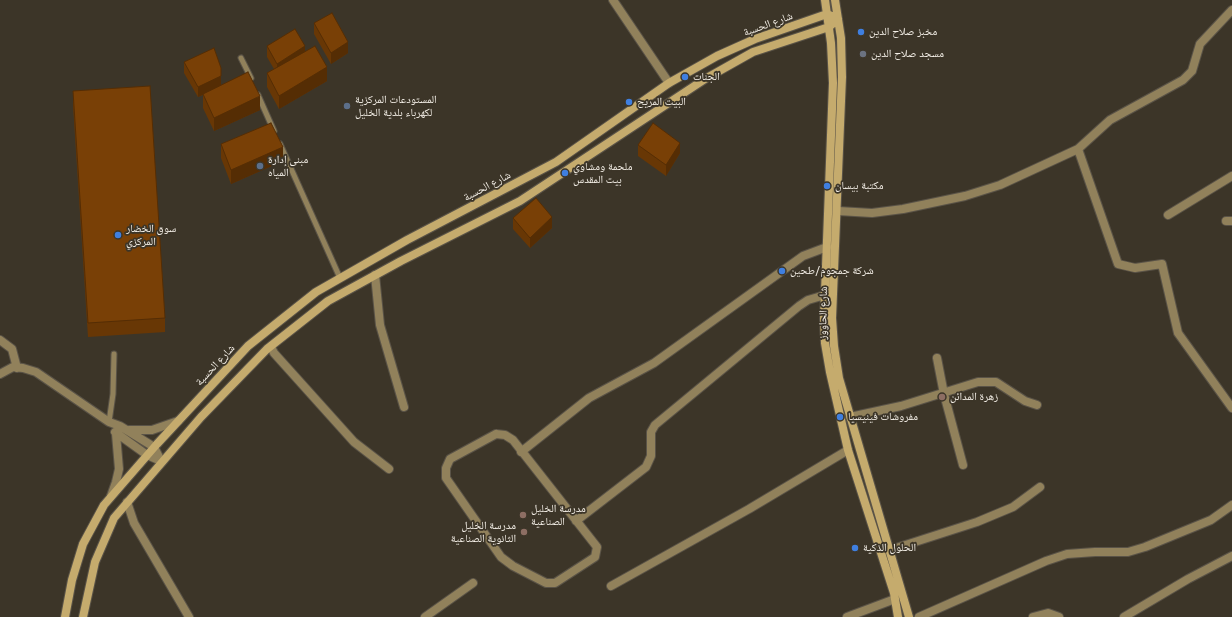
<!DOCTYPE html>
<html>
<head>
<meta charset="utf-8">
<style>
	body { margin:0 }
	canvas { display:block; background:#3c3528 }
</style>
</head>
<body>
<canvas width="1232" height="617"></canvas>
<script>
const g = document.querySelector('canvas').getContext('2d');
g.lineJoin = 'round';
function poly(rows) {
  const path = new Path2D();
  for (const r of rows) {
    path.moveTo(r[0], r[1]);
    for (let i = 2; i < r.length; i += 2) path.lineTo(r[i], r[i + 1]);
  }
  return path;
}
function trace(path, color, width, dash) {
  g.strokeStyle = color;
  g.lineWidth = width;
  g.lineCap = dash ? 'butt' : 'round';
  g.setLineDash(dash || []);
  g.stroke(path);
}
function paint(path, color) {
  g.fillStyle = color;
  g.fill(path, 'evenodd');
}
function drawText(font, color, halo, rows, align = 'center') {
  g.font = font + ' "Golos Text","Noto Naskh Arabic",sans-serif';
  g.lineWidth = 3.5;
  g.setLineDash([]);
  g.textBaseline = 'middle';
  g.strokeStyle = halo;
  g.fillStyle = color;
  for (const [text, x, y, turn = 0] of rows) {
    g.save();
    g.translate(x, y);
    g.rotate((+turn || 0) * Math.PI / 180);
    g.textAlign = isNaN(turn) ? turn : align;
    if (halo) g.strokeText(text, 0, 0);
    g.fillText(text, 0, 0);
    g.restore();
  }
}
const service = poly([
	[241,58,251,78],
	[258,95,274,131],
	[280,144,340,278],
	[109,422,113,394,114,354]
]);
const minor = poly([
	[613,0,669,83],
	[1078,149,1118,264,1135,268,1162,264,1178,333,1232,408],
	[838,211,872,213,903,209,965,196,1000,185,1078,149,1110,120,1183,80,1192,71,1200,44,1232,10],
	[1168,215,1232,176],
	[1226,221,1232,221],
	[375,275,380,325,404,407],
	[0,340,12,349,17,368],
	[271,347,274,353,354,442,389,469],
	[937,358,944,394,963,465],
	[0,374,13,367,23,368,36,372,109,422,120,426,154,447,161,461],
	[850,417,901,406,978,382,996,382,1025,401,1037,405],
	[129,430,152,430,178,421],
	[115,432,147,455,161,461],
	[496,434,505,435,513,440,597,547,595,557,555,583,546,583,513,566,501,557,446,478,446,468,450,459,496,434],
	[521,452,589,398,654,363,803,256,827,247],
	[111,496,116,482,119,469,116,434],
	[127,502,134,523,189,617],
	[576,521,646,467,651,456,651,432,655,425,799,306,808,300,825,295],
	[890,550,977,522,1013,507,1040,487],
	[611,586,749,509,848,450],
	[425,617,473,583],
	[847,617,895,599],
	[919,617,1046,561,1067,554,1095,552,1128,552,1145,547,1211,520,1232,505],
	[1033,617,1048,613,1059,617],
	[1124,617,1188,579,1232,556]
]);
const secondary = poly([
	[825,0,831,43,833,83,824,319,825,343,830,372,848,450,894,593,898,617],
	[835,0,841,38,842,77,832,318,834,346,839,378,909,617],
	[65,617,72,580,83,544,104,505,157,444,248,346,316,292,407,240,556,162,669,83,717,56,755,39,827,14,838,19,829,27,753,52,705,79,520,201,401,261,328,301,267,349,201,417,114,518,95,562,83,617]
]);
const wall = poly([
	[314,23,348,53,331,64,314,34],
	[267,46,305,52,327,81,279,109,267,87,267,73,274,69,267,57],
	[184,62,221,79,221,85,260,110,214,131,203,108,203,95,198,97,184,73],
	[73,91,165,318,165,332,88,337,73,105],
	[221,144,283,161,231,184,221,158],
	[638,145,680,153,666,176,638,156],
	[513,218,552,228,530,248,513,229]
]);
const shadedWall = poly([
	[348,42,348,53,331,64,331,53],
	[305,46,305,57,277,74,277,64],
	[327,67,327,81,279,109,279,96],
	[221,68,221,86,198,97,198,87],
	[260,96,260,110,214,131,214,118],
	[680,143,680,153,666,176,666,165],
	[283,147,283,161,231,184,231,170],
	[552,217,552,228,530,248,530,238]
]);
const building = poly([
	[332,13,348,42,331,53,314,23,332,13],
	[295,29,305,46,277,64,267,46,295,29],
	[315,46,327,67,279,96,267,73,315,46],
	[214,48,221,68,221,76,198,87,184,62,214,48],
	[248,72,260,96,214,118,203,94,248,72],
	[150,86,165,318,88,323,73,91,150,86],
	[271,123,283,147,231,170,221,144,271,123],
	[653,123,680,143,666,165,638,145,653,123],
	[536,198,552,217,530,238,513,218,536,198]
]);
const markers = [
	[861,32,4,"#3f7fe0"],
	[863,54,4,"#6b7280"],
	[685,77,4,"#3f7fe0"],
	[629,102,4,"#3f7fe0"],
	[347,106,4,"#5c6f8a"],
	[260,166,4,"#5c6f8a"],
	[565,173,4,"#3f7fe0"],
	[827,186,4,"#3f7fe0"],
	[118,235,4,"#3f7fe0"],
	[782,271,4,"#3f7fe0"],
	[942,397,4,"#8d6e63"],
	[840,417,4,"#3f7fe0"],
	[523,515,4,"#8d6e63"],
	[524,532,4,"#8d6e63"],
	[855,548,4,"#3f7fe0"]
];
const streetNames = [
	["شارع الحسبة",768,24,-20],
	["شارع الحسبة",487,186,-28],
	["شارع الحاووز",823,313,-89],
	["شارع الحسبة",215,365,-47]
];
const poiNames = [
	["مخبز صلاح الدين",869,32],
	["مسجد صلاح الدين",871,54],
	["الجنات",693,77],
	["المستودعات المركزية",355,100],
	["لكهرباء بلدية الخليل",355,113],
	["البيت المريح",637,102],
	["مبنى إدارة",268,160],
	["المياه",268,173],
	["ملحمة ومشاوي",573,167],
	["بيت المقدس",573,180],
	["مكتبة بيسان",835,186],
	["سوق الخضار",126,229],
	["المركزي",126,242],
	["شركة جمجوم/طحين",790,271],
	["زهرة المدائن",950,397],
	["مفروشات فينيسيا",848,417],
	["مدرسة الخليل",531,509],
	["الصناعية",531,522],
	["مدرسة الخليل",516,526,"right"],
	["الثانوية الصناعية",516,539,"right"],
	["الحلول الذكية",863,548]
];
trace(service, '#5a5347', 7);
trace(minor, '#5a5347', 10);
trace(secondary, '#5a5347', 10);
trace(service, '#91815b', 5);
trace(minor, '#91815b', 8);
trace(secondary, '#c5ab6d', 8);
paint(wall, '#683705');
paint(shadedWall, '#552d04');
paint(building, '#794006');
trace(building, '#552d04', 1);
for (const [x, y, r, color] of markers) {
  const dot = new Path2D();
  dot.arc(x, y, r, 0, 2 * Math.PI);
  g.fillStyle = color;
  g.fill(dot);
  trace(dot, '#3c3528', 1.5);
}
drawText('11px', '#f5f0e8', '#3c3528', streetNames);
drawText('11px', '#f5f0e8', '#3c3528', poiNames, 'left');
</script>
</body>
</html>
